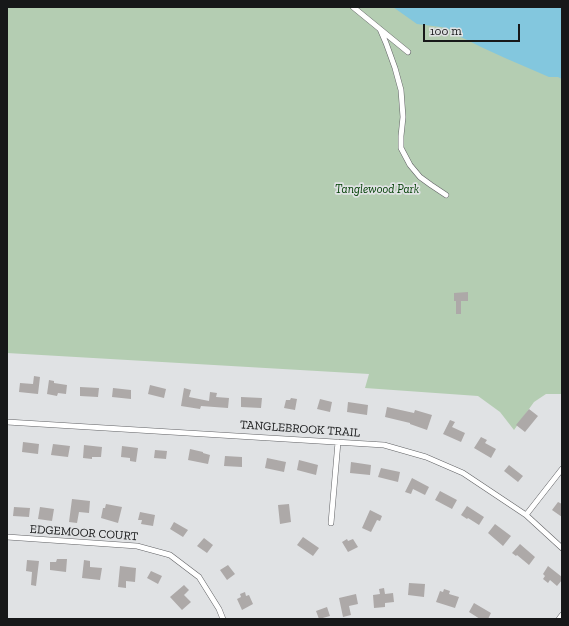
<!DOCTYPE html>
<html>
<head>
<meta charset="utf-8">
<style>
	body { margin:0 }
	#map { position:relative; width:569px; height:626px; overflow:hidden; background:#e0e2e4; font-family:"Zilla Slab",serif }
	canvas { display:block }
	.frame { position:absolute; inset:0; border:8px solid #171819; pointer-events:none }
	.scale { position:absolute; left:423px; top:24px; width:97px; height:18px; box-sizing:border-box; border:2px solid #171819; border-top:0; padding-left:5px; font-size:12px; line-height:14px; white-space:nowrap; color:#171819; -webkit-text-stroke:3px #e0e2e4; paint-order:stroke }
</style>
</head>
<body>
<div id="map">
<canvas width="569" height="626"></canvas>
<div class="frame"></div>
<div class="scale">100 m</div>
</div>
<script>
const g = document.querySelector('canvas').getContext('2d');
g.lineJoin = 'round';
function paint(path, color) {
  g.fillStyle = color;
  g.fill(path, 'evenodd');
}
function poly(rows) {
  const path = new Path2D();
  for (const r of rows) {
    path.moveTo(r[0], r[1]);
    for (let i = 2; i < r.length; i += 2) path.lineTo(r[i], r[i + 1]);
  }
  return path;
}
function trace(path, color, width, dash) {
  g.strokeStyle = color;
  g.lineWidth = width;
  g.lineCap = dash ? 'butt' : 'round';
  g.setLineDash(dash || []);
  g.stroke(path);
}
function drawText(font, color, halo, rows, align = 'center') {
  g.font = font + ' "Zilla Slab",serif';
  g.lineWidth = 3.5;
  g.setLineDash([]);
  g.textBaseline = 'middle';
  g.strokeStyle = halo;
  g.fillStyle = color;
  for (const [text, x, y, turn = 0] of rows) {
    g.save();
    g.translate(x, y);
    g.rotate((+turn || 0) * Math.PI / 180);
    g.textAlign = isNaN(turn) ? turn : align;
    if (halo) g.strokeText(text, 0, 0);
    g.fillText(text, 0, 0);
    g.restore();
  }
}
const green = poly([
	[7,7,562,7,562,394,546,394,534,402,514,430,500,412,478,396,365,388,369,374,7,353]
]);
const water = poly([
	[393,7,562,7,562,79,558,77,549,77,505,58,481,47,457,35,449,29,441,27,417,24]
]);
const building = poly([
	[468,292,468,301,461,301,461,314,456,314,456,301,454,301,454,293],
	[34,376,40,377,38,394,19,392,20,383,33,384],
	[49,380,54,381,54,383,67,385,66,394,58,393,57,396,47,394],
	[150,385,166,389,164,398,148,394],
	[80,387,99,388,98,397,80,396],
	[113,388,131,390,131,399,112,397],
	[184,388,191,390,189,397,209,401,210,392,217,393,216,397,229,398,228,408,201,406,200,409,181,406],
	[241,397,262,398,261,408,241,407],
	[291,398,297,399,295,410,284,408,286,400,290,400],
	[320,399,332,402,330,412,317,409],
	[348,402,368,405,367,415,347,412],
	[387,407,414,413,415,410,432,415,427,430,410,424,410,423,385,417],
	[529,409,538,416,525,432,516,425],
	[450,420,455,422,452,427,465,433,461,442,443,434],
	[481,437,487,440,485,443,496,449,491,458,474,448],
	[23,442,39,444,38,454,22,452],
	[53,444,70,446,68,457,51,455],
	[84,445,102,447,101,457,92,457,92,459,83,458],
	[122,446,138,448,136,462,130,461,130,458,121,457],
	[190,449,203,452,203,453,210,455,208,464,188,460],
	[155,450,167,451,166,459,154,458],
	[225,456,242,457,242,467,224,466],
	[267,458,286,462,284,472,265,468],
	[299,460,318,465,316,475,297,470],
	[351,462,371,465,370,475,350,473],
	[509,465,523,476,518,482,504,471],
	[381,468,400,472,398,482,378,477],
	[412,478,429,487,425,495,413,489,411,494,405,492],
	[440,491,457,500,452,509,435,500],
	[72,499,90,501,89,513,79,512,77,523,69,522],
	[558,502,562,504,562,517,552,510],
	[106,504,122,507,118,523,101,518,103,508,105,508],
	[289,504,291,522,280,524,278,505],
	[467,506,484,517,479,525,468,518,467,519,461,515],
	[14,507,30,508,29,517,13,516],
	[40,507,54,509,52,521,38,519],
	[370,510,382,516,380,521,377,520,371,532,362,528],
	[140,512,155,515,153,526,141,524,142,520,138,520],
	[174,522,188,530,183,537,170,529],
	[495,524,511,536,503,546,488,533],
	[303,537,319,548,313,556,297,545],
	[204,538,213,545,207,553,197,546],
	[347,539,348,541,353,539,358,547,348,552,342,542],
	[520,544,535,557,529,565,517,555,516,556,512,553],
	[57,559,67,559,66,572,50,570,50,562,56,562],
	[27,560,39,561,36,586,31,585,32,572,26,571],
	[84,560,90,561,90,567,102,568,100,580,82,578],
	[228,565,235,574,227,580,220,570],
	[120,566,136,568,135,582,126,581,126,588,118,587],
	[548,566,562,577,562,580,557,586,550,580,548,583,543,579,545,576,543,574],
	[151,571,162,576,158,584,147,578],
	[409,583,425,584,424,597,408,595],
	[184,585,189,590,184,595,191,602,182,610,170,597],
	[384,588,385,594,393,593,394,602,385,603,385,607,374,608,373,595,380,594,379,589],
	[444,589,450,591,449,594,459,597,455,608,436,602,440,591,443,592],
	[245,592,246,596,249,595,253,604,242,610,237,599,241,597,240,594],
	[356,594,358,604,349,606,351,615,343,617,339,598],
	[474,603,491,613,488,619,480,619,469,612],
	[327,607,330,616,319,619,316,611]
]);
const street = poly([
	[353,7,408,52],
	[380,29,386,43,395,68,401,90,403,117,401,136,401,148,410,165,420,177,431,185,446,195],
	[7,422,384,445,426,457,463,473,526,515,562,548],
	[526,515,562,469],
	[331,523,338,442],
	[7,537,137,546,170,555,199,577,219,609,223,619],
	[559,619,562,615]
]);
const parkNames = [
	["Tanglewood Park",377,190]
];
const streetNames = [
	["TANGLEBROOK TRAIL",300,429,4],
	["EDGEMOOR COURT",84,533,4]
];
paint(green, '#b4cdb2');
paint(water, '#83c7de');
paint(building, '#ada9a8');
trace(street, '#616265', 6);
trace(street, '#fff', 5);
drawText('italic 12px', '#024005', '#e0e2e4', parkNames);
drawText('12px', '#171819', '#e0e2e4', streetNames);
</script>
</body>
</html>
